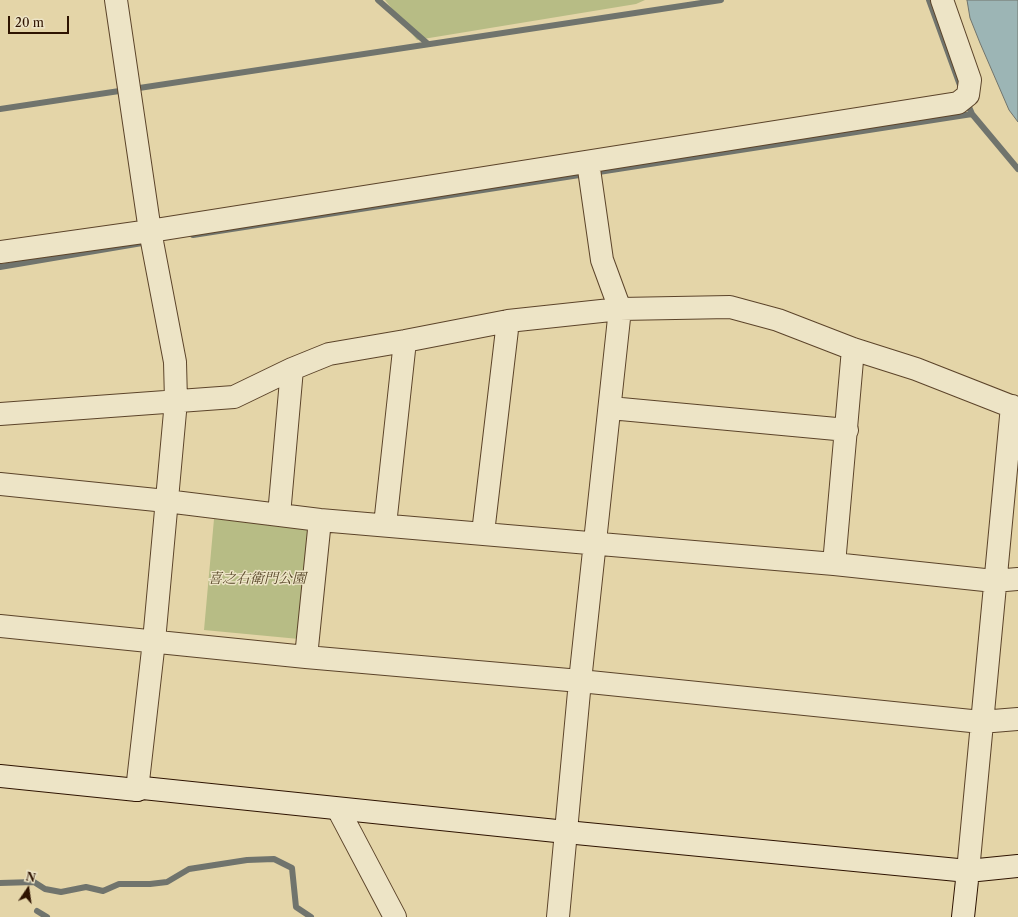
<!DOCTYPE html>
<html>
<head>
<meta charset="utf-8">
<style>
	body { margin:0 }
	#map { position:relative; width:1018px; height:917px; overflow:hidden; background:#e4d5a8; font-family:"Libre Caslon Text",serif }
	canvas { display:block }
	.north { position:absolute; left:8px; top:869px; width:40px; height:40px; -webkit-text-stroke:3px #ede4c6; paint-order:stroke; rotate:13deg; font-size:11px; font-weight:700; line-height:16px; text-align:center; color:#2e1300 }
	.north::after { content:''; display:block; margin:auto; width:14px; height:18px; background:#2e1300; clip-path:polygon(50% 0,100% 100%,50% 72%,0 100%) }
	.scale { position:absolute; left:8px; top:16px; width:61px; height:18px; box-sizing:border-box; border:2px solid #2e1300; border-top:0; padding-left:5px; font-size:12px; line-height:14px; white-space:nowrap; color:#2e1300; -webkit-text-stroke:3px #ede4c6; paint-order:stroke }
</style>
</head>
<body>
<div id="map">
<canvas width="1018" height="917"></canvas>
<div class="north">N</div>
<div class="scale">20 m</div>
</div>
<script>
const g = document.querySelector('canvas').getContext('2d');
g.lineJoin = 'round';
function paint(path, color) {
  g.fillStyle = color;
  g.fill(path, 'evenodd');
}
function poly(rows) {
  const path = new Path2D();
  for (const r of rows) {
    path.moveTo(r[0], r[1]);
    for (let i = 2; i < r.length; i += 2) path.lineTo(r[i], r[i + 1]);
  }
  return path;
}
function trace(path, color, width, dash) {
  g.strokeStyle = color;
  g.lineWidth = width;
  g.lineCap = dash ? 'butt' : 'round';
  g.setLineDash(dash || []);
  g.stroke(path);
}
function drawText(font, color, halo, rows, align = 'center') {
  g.font = font + ' "Libre Caslon Text","Noto Serif JP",serif';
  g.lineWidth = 3;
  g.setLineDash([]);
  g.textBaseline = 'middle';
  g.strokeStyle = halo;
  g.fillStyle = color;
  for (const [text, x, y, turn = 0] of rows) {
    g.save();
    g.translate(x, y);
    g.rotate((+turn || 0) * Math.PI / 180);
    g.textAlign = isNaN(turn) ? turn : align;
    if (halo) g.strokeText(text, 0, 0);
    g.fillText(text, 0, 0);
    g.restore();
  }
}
const green = poly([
	[385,0,645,0,636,4,417,40],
	[214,519,310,529,299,639,204,630]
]);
const water = poly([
	[967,0,1018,0,1018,122,1009,110,980,43,970,18,967,0]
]);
const stream = poly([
	[378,0,428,44],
	[929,0,961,88],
	[966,100,972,114,1018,169],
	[0,109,721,0],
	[193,235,972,114],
	[0,267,148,242],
	[0,883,34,882,45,889,61,892,86,887,103,891,119,884,150,884,167,882,189,869,247,860,274,859,292,868,296,907,311,917],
	[37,911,47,917]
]);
const street = poly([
	[116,0,150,231,175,362,176,401,154,641,137,790],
	[0,252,150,231,958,103,968,95,970,80,942,0],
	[610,408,847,430],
	[0,414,234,397,292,369,329,354,405,341,508,321,620,309,730,307,778,320,853,349,916,369,1018,409],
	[0,484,166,501,320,520,834,564,994,581,1018,579],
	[279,515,292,369],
	[385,525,405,341],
	[483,533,508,321],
	[834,564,853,349],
	[0,626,306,657,580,681,981,722,1018,719],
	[306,657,320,520],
	[338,809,395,917],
	[968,871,1012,406],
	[558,917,580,681,620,309,602,260,588,162]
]);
const secondary = poly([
	[0,776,137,790,143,788,566,832,968,871,1018,866],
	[963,917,968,871]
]);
const parkNames = [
	["喜之右衛門公園",257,579]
];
paint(green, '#b7bc85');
paint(water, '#9cb5b5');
trace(water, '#70746d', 1);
trace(stream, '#70746d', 6);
trace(street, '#5c442a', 24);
trace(secondary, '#2e1300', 24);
trace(street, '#ede4c6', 22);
trace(secondary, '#ede4c6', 22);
drawText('italic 14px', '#574628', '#ede4c6', parkNames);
</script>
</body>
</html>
